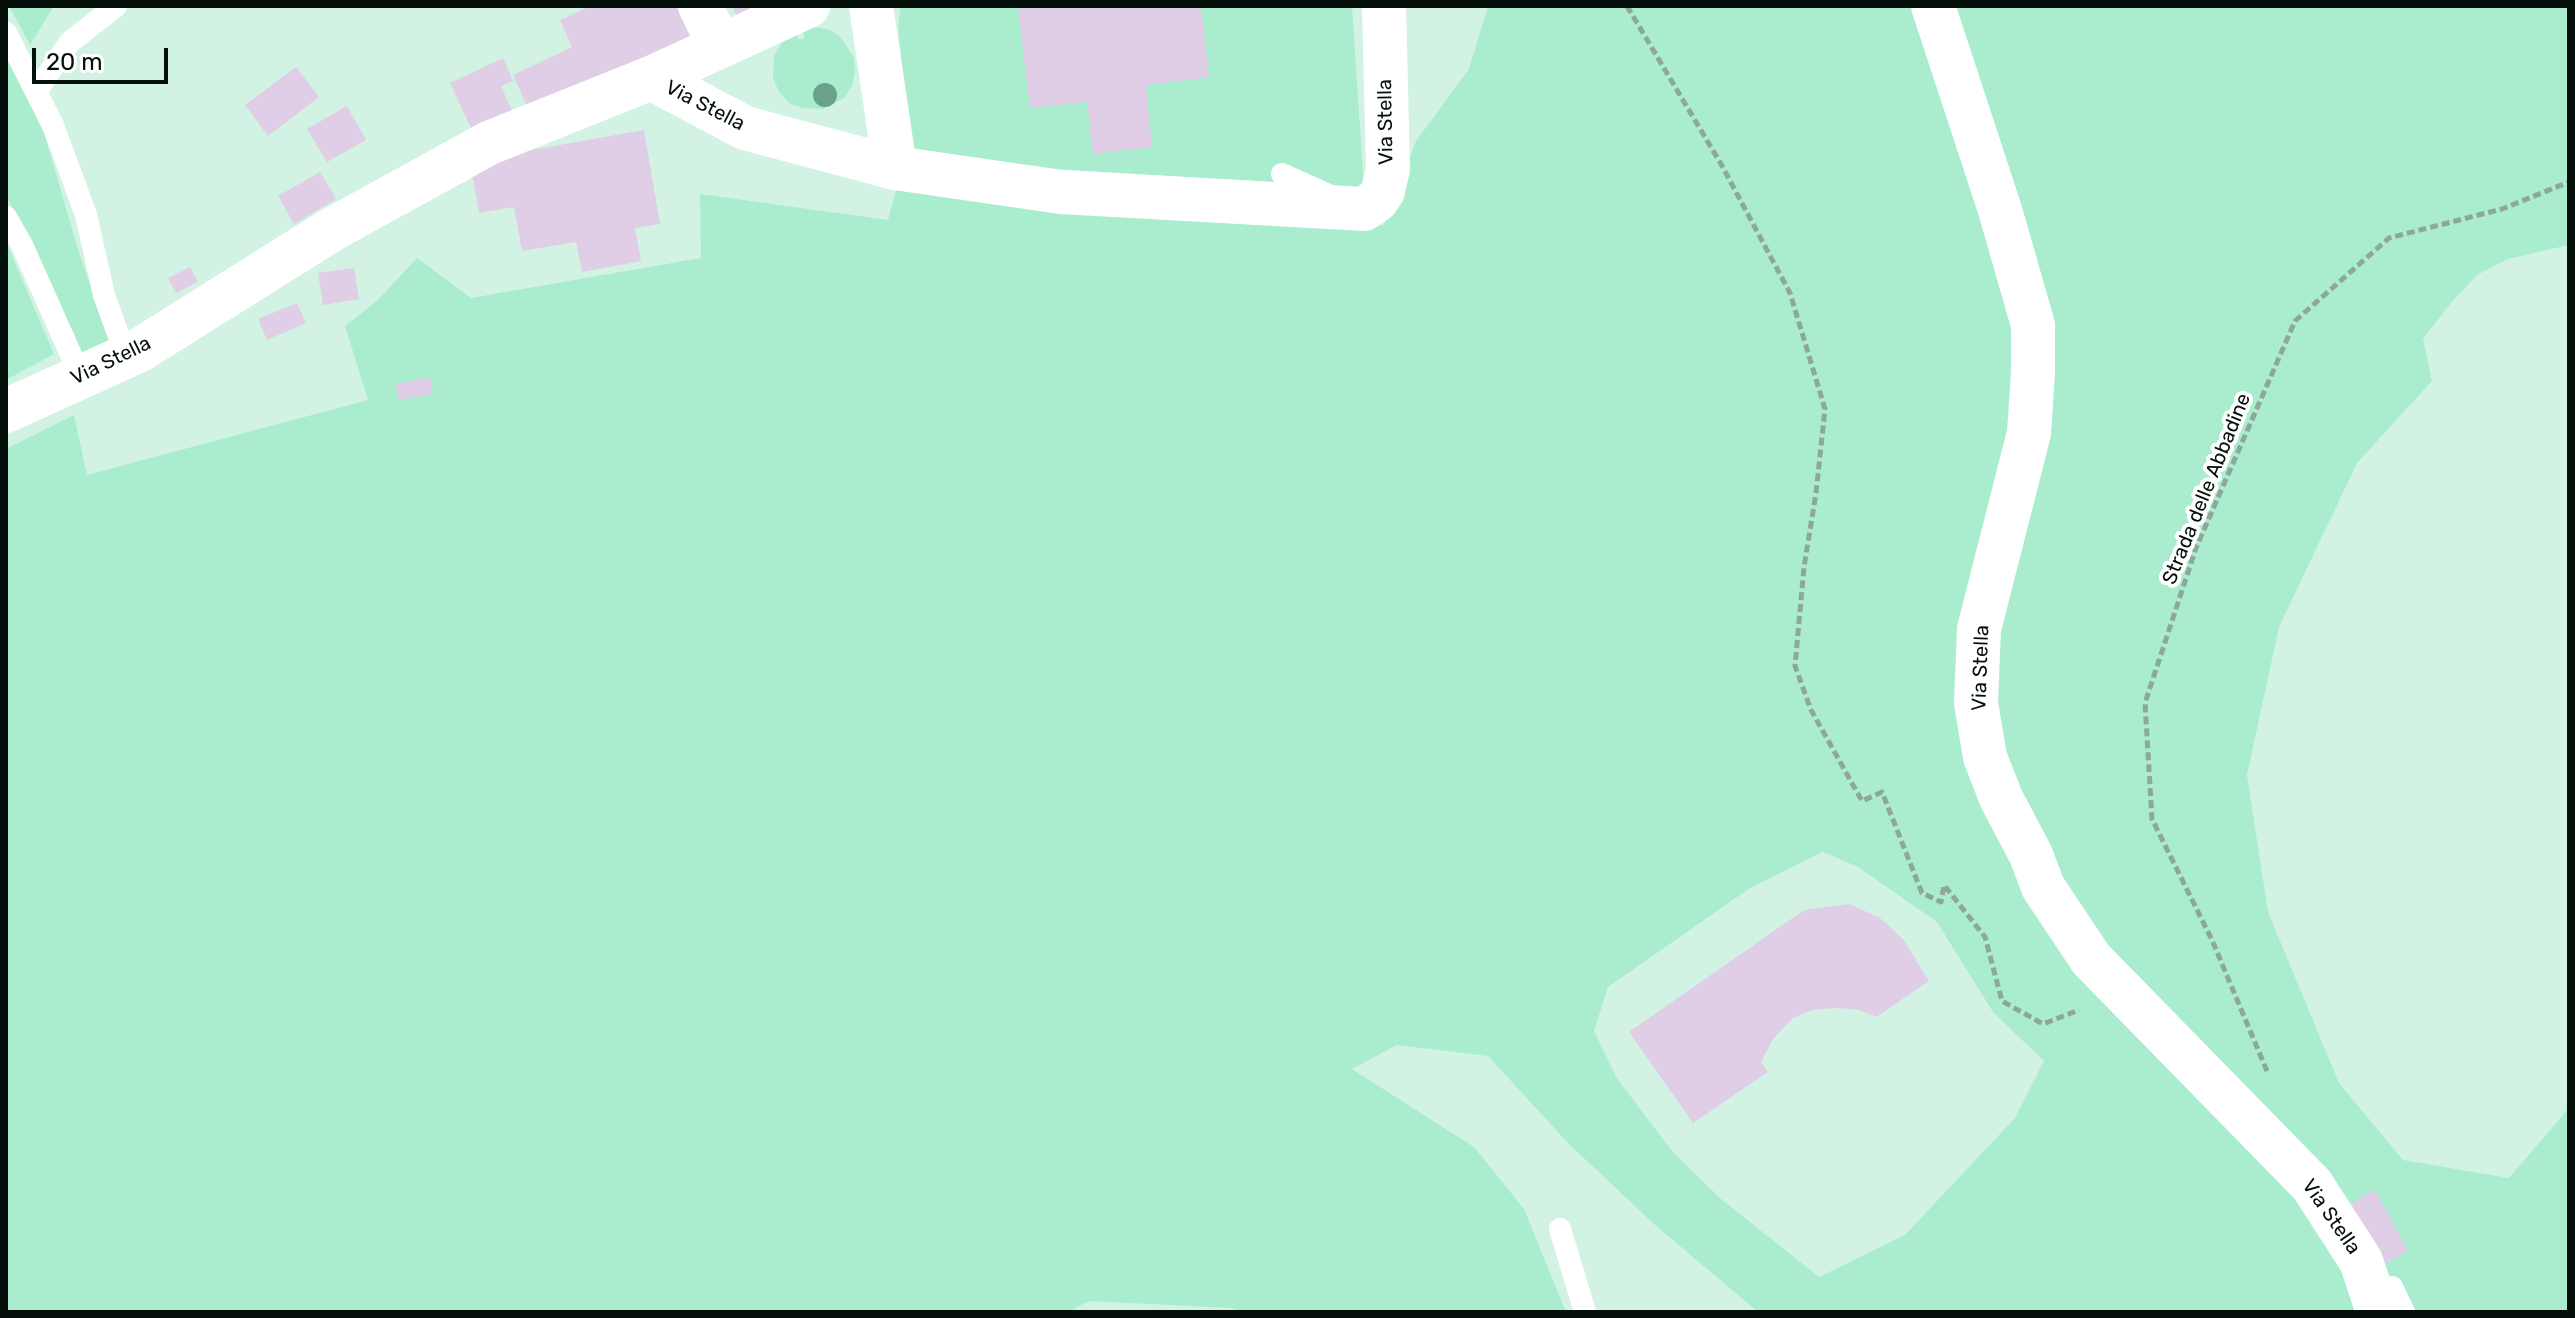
<!DOCTYPE html>
<html>
<head>
<meta charset="utf-8">
<style>
	body { margin:0 }
	#map { position:relative; width:2575px; height:1318px; overflow:hidden; background:#d2f3e3; font-family:Rubik,sans-serif }
	canvas { display:block }
	.frame { position:absolute; inset:0; border:8px solid #05100b; pointer-events:none }
	.scale { position:absolute; left:32px; top:48px; width:136px; height:36px; box-sizing:border-box; border:4px solid #05100b; border-top:0; padding-left:10px; font-size:24px; line-height:28px; white-space:nowrap; color:#05100b; -webkit-text-stroke:6px #fff; paint-order:stroke }
</style>
</head>
<body>
<div id="map">
<canvas width="2575" height="1318"></canvas>
<div class="frame"></div>
<div class="scale">20 m</div>
</div>
<script>
const g = document.querySelector('canvas').getContext('2d');
g.lineJoin = 'round';
function paint(path, color) {
  g.fillStyle = color;
  g.fill(path, 'evenodd');
}
function poly(rows) {
  const path = new Path2D();
  for (const r of rows) {
    path.moveTo(r[0], r[1]);
    for (let i = 2; i < r.length; i += 2) path.lineTo(r[i], r[i + 1]);
  }
  return path;
}
function trace(path, color, width, dash) {
  g.strokeStyle = color;
  g.lineWidth = width;
  g.lineCap = dash ? 'butt' : 'round';
  g.setLineDash(dash || []);
  g.stroke(path);
}
function drawText(font, color, halo, rows, align = 'center') {
  g.font = font + ' Rubik,sans-serif';
  g.lineWidth = 8;
  g.setLineDash([]);
  g.textBaseline = 'middle';
  g.strokeStyle = halo;
  g.fillStyle = color;
  for (const [text, x, y, turn = 0] of rows) {
    g.save();
    g.translate(x, y);
    g.rotate((+turn || 0) * Math.PI / 180);
    g.textAlign = isNaN(turn) ? turn : align;
    if (halo) g.strokeText(text, 0, 0);
    g.fillText(text, 0, 0);
    g.restore();
  }
}
const green = poly([
	[9,6,54,6,30,45],
	[901,6,1352,6,1364,188,912,160,898,27],
	[1488,6,2569,6,2569,245,2508,259,2477,275,2450,304,2423,339,2432,381,2357,463,2279,627,2247,775,2268,912,2339,1083,2403,1160,2509,1178,2569,1108,2569,1312,1758,1312,1654,1224,1568,1143,1488,1056,1397,1045,1352,1069,1474,1147,1524,1209,1566,1312,1241,1312,1231,1308,1089,1301,1068,1312,6,1312,6,449,74,415,87,475,368,400,345,326,377,301,417,258,471,298,701,258,700,194,888,220,899,179,1100,205,1384,225,1416,141,1469,69],
	[1823,852,1858,867,1937,922,1993,1012,2044,1061,2015,1118,1905,1235,1819,1277,1721,1199,1672,1151,1616,1077,1594,1031,1608,987,1750,888],
	[812,27,828,29,840,36,854,58,855,72,852,86,844,98,823,109,802,108,789,103,779,92,773,78,774,56,785,37,795,32,799,40,805,38,802,29],
	[6,54,45,136,79,253,112,344,81,357,54,290,6,195],
	[6,242,54,354,6,380]
]);
const building = poly([
	[590,6,676,6,693,44,533,119,513,75,572,47,560,20],
	[732,6,774,6,739,22],
	[1018,6,1201,6,1209,77,1146,85,1152,147,1093,154,1087,102,1030,108],
	[503,58,513,81,501,86,513,113,473,132,450,83],
	[296,67,319,97,268,136,245,105],
	[347,106,366,140,327,162,307,129],
	[644,130,660,224,635,228,641,261,582,272,576,242,522,251,514,207,479,213,470,161],
	[320,172,336,199,294,224,278,196],
	[190,267,198,282,176,293,168,278],
	[354,268,359,299,323,305,318,273],
	[297,303,306,323,267,340,258,319],
	[430,377,433,394,398,400,396,384],
	[1849,904,1880,918,1903,939,1929,981,1876,1017,1859,1010,1839,1008,1812,1010,1793,1018,1773,1039,1761,1062,1768,1072,1693,1123,1629,1032,1804,910],
	[2375,1190,2408,1251,2375,1269,2341,1209]
]);
const path = poly([
	[1627,6,1721,164,1790,293,1825,409,1816,493,1804,567,1795,666,1811,710,1862,801,1882,792,1922,893,1941,902,1944,885,1985,937,2002,1001,2043,1024,2079,1010],
	[2267,1071,2212,940,2152,819,2145,703,2196,548,2295,321,2389,238,2502,209,2569,182]
]);
const lane = poly([
	[6,33,53,125,86,215,104,295,126,356],
	[36,92,70,42,116,6],
	[1282,174,1331,196],
	[6,217,22,245,81,377],
	[1560,1229,1585,1312],
	[2392,1287,2404,1312]
]);
const street = poly([
	[700,6,720,45],
	[871,6,895,168],
	[1933,6,2000,210,2033,325,2033,372,2029,433,1979,629,1976,703,1985,757,2001,798,2031,855,2043,887,2091,959,2312,1185,2361,1261,2378,1312],
	[651,78,745,128,895,168,1061,192,1364,209,1377,200,1383,191,1388,169,1384,6],
	[6,411,138,351,331,230,489,143,651,78,808,6]
]);
const trees = [
	[825,95]
];
const streetNames = [
	["Via Stella",705,106,27],
	["Via Stella",1386,122,-91],
	["Via Stella",111,361,-26],
	["Strada delle Abbadine",2207,489,-68],
	["Via Stella",1981,668,-88],
	["Via Stella",2331,1217,55]
];
paint(green, '#a9edce');
paint(building, '#e0cde6');
trace(path, '#8ea79b', 5, [8, 4]);
trace(lane, '#fff', 22);
trace(street, '#fff', 44);
g.fillStyle = '#6aa08c';
for (const [x, y] of trees) {
  g.beginPath();
  g.arc(x, y, 12, 0, 2 * Math.PI);
  g.fill();
}
drawText('20px', '#05100b', '#fff', streetNames);
</script>
</body>
</html>
